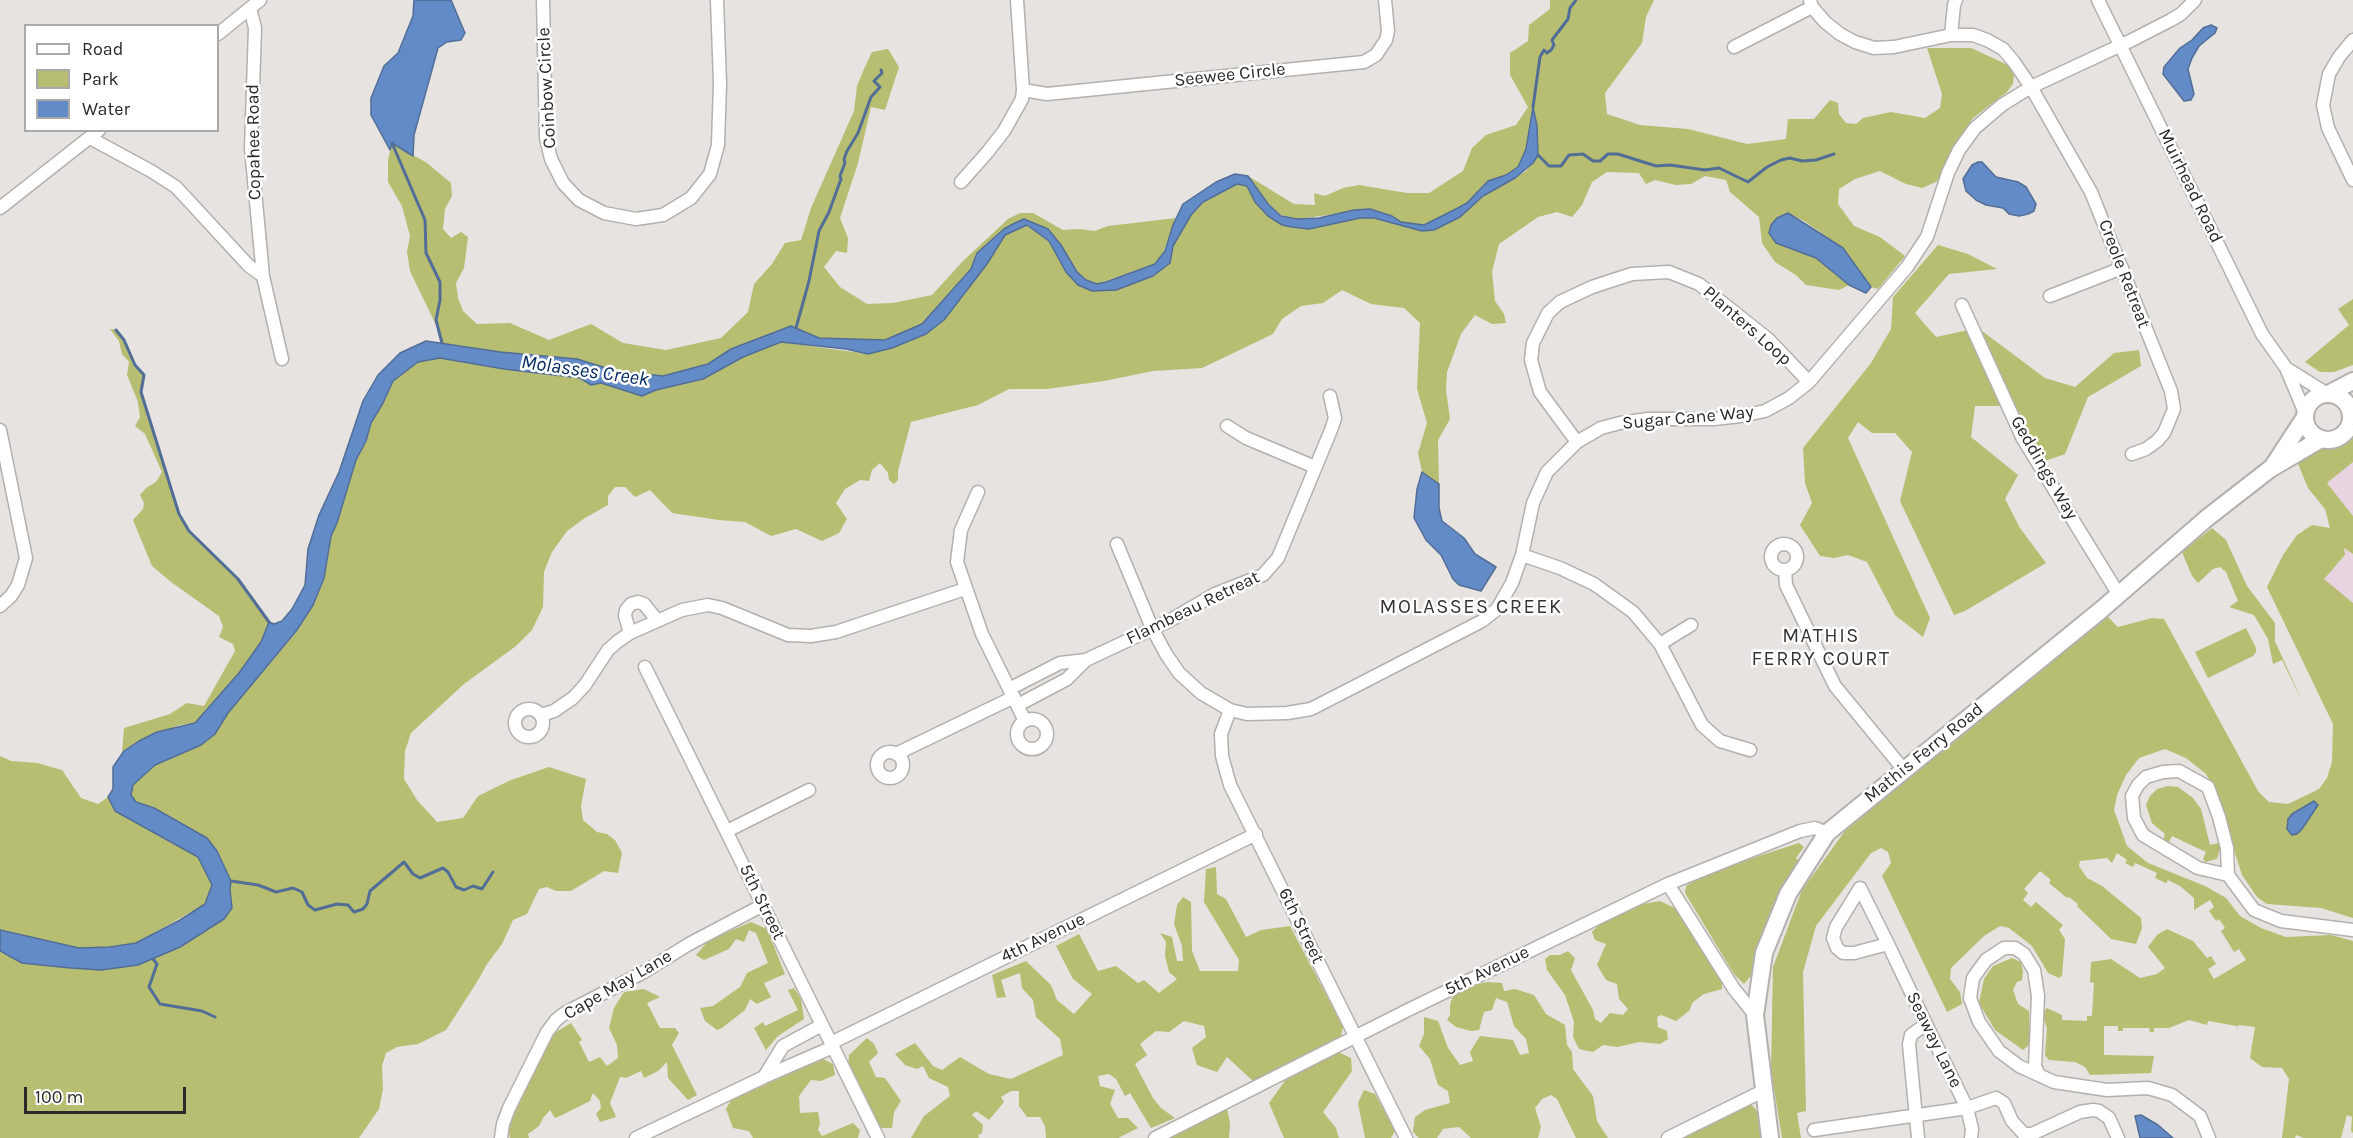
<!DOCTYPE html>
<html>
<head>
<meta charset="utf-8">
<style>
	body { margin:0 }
	#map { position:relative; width:2353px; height:1138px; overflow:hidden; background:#e6e3e0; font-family:Karla,sans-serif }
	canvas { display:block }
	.legend { position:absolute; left:24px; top:24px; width:195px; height:108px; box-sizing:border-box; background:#fff; border:2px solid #aaa9a9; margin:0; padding:8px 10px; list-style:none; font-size:18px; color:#2a2928 }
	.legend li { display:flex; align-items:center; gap:12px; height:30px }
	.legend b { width:30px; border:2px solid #aaa9a9 }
	.scale { position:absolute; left:24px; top:1087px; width:162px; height:27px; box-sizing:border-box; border:3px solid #2a2928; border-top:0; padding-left:8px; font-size:18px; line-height:21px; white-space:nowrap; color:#2a2928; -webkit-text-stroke:4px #fff; paint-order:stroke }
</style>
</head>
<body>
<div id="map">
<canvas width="2353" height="1138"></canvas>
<ul class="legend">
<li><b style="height:8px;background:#fff"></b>Road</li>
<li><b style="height:16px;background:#b7be71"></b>Park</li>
<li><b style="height:16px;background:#638bc7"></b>Water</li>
</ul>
<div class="scale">100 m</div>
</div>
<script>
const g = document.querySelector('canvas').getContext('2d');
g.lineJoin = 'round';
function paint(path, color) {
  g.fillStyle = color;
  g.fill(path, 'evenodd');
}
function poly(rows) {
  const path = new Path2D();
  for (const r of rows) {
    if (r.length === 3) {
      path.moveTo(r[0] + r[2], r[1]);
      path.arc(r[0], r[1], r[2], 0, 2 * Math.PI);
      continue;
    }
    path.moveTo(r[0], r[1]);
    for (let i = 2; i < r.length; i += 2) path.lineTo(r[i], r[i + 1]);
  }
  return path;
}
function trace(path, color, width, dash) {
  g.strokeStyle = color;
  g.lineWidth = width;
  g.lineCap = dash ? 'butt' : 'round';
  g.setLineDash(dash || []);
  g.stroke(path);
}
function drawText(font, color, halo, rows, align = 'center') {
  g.font = font + ' Karla,sans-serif';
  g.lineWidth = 5;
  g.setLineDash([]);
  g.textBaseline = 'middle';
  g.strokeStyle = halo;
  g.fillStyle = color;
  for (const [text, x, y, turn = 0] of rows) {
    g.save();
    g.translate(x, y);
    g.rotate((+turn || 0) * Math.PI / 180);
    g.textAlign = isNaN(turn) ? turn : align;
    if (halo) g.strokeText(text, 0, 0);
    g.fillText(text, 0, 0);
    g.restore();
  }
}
const commercial = poly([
	[2353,462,2353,516,2327,483],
	[2344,548,2353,554,2353,603,2323,579,2345,556]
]);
const green = poly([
	[1550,0,1654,0,1646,17,1642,43,1605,93,1607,114,1640,125,1688,129,1747,144,1786,139,1788,119,1814,119,1830,100,1838,103,1839,114,1846,123,1856,124,1863,118,1891,112,1925,118,1940,108,1942,94,1927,48,1971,48,2008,65,2014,74,2013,84,2007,92,1973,118,1948,157,1938,181,1922,188,1906,184,1880,171,1855,179,1839,189,1838,204,1854,226,1880,237,1905,256,1878,289,1871,287,1843,248,1804,221,1788,213,1776,243,1816,258,1849,285,1839,290,1806,285,1796,275,1775,262,1762,243,1759,217,1730,192,1726,180,1705,176,1691,184,1676,185,1655,180,1646,184,1639,173,1607,172,1592,182,1582,205,1572,217,1557,212,1538,217,1499,244,1492,272,1495,301,1504,314,1506,323,1492,324,1475,315,1461,334,1447,372,1446,390,1450,419,1438,440,1439,484,1422,472,1418,453,1427,423,1417,389,1420,323,1404,308,1371,304,1342,290,1323,303,1301,306,1282,319,1273,334,1202,368,1153,371,1104,381,1047,389,1009,389,978,405,911,422,898,471,898,480,894,484,889,480,888,473,880,463,872,470,869,481,860,480,845,489,836,503,847,519,839,533,822,541,796,529,771,536,745,522,719,520,672,513,650,490,635,497,625,487,615,487,608,496,608,505,585,518,567,531,552,552,544,572,543,607,532,630,516,646,464,684,411,733,405,751,404,779,417,800,437,822,463,818,478,796,511,780,549,767,586,779,581,806,583,820,597,832,607,834,615,840,622,853,618,873,604,871,571,891,556,891,547,887,539,889,527,914,513,920,502,944,487,964,477,982,446,1030,418,1044,397,1047,386,1053,382,1066,383,1089,379,1109,359,1138,0,1138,0,951,22,963,101,970,138,965,180,947,224,919,232,907,230,890,231,881,217,850,154,808,136,802,130,795,133,785,155,765,201,745,215,734,228,713,298,630,313,605,324,578,331,536,337,523,356,460,366,441,371,423,383,403,393,381,408,368,419,362,440,358,504,369,580,378,591,385,600,383,642,396,656,390,703,379,743,357,781,342,868,354,892,348,926,334,944,320,987,264,1005,235,1027,225,1049,241,1066,272,1078,285,1145,280,1173,246,1191,215,1203,202,1237,184,1247,186,1255,202,1282,225,1292,227,1315,228,1360,218,1374,218,1422,231,1434,230,1460,217,1483,196,1526,171,1538,155,1537,126,1533,110,1526,149,1518,167,1506,175,1488,181,1467,203,1454,210,1424,225,1401,222,1383,212,1335,214,1297,219,1281,215,1268,204,1248,176,1294,204,1315,205,1314,193,1325,196,1343,188,1359,185,1407,193,1429,193,1463,171,1472,148,1486,135,1516,125,1528,107,1510,75,1510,53,1528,41,1529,25,1550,9],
	[888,49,899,67,885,110,871,107,858,163,840,218,848,238,847,253,836,251,824,267,840,287,867,304,893,303,932,295,963,261,1008,219,1020,213,1033,213,1063,230,1079,229,1095,231,1108,226,1176,218,1163,253,1155,264,1097,284,1086,280,1077,272,1061,245,1024,219,995,236,986,248,977,253,971,269,922,324,885,340,819,338,811,335,752,342,731,349,708,364,663,376,616,371,577,359,500,352,442,343,437,327,410,271,407,252,410,236,402,206,388,182,388,160,392,143,427,163,451,183,452,196,445,209,443,229,451,238,461,232,468,237,464,268,456,283,458,298,463,311,477,324,510,323,549,340,591,324,623,343,666,350,721,338,748,312,754,284,772,264,785,243,801,240,811,208,854,111,857,86,864,69,872,52],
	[1938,245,1968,254,1997,269,1949,274,1915,313,1936,337,1978,328,2045,378,2075,387,2114,353,2139,350,2141,366,2088,397,2065,454,2042,462,2014,439,2018,417,2002,406,1975,406,1971,437,2018,475,2005,499,2020,528,2046,563,1965,611,1954,615,1900,501,1912,452,1895,433,1872,433,1858,422,1848,438,1930,618,1923,637,1895,615,1867,562,1848,555,1834,558,1820,556,1800,525,1812,503,1805,483,1803,448,1871,363,1891,329,1893,297],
	[2353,299,2353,365,2334,372,2320,372,2305,362,2349,325,2338,309],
	[110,329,116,330,124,340,135,365,144,375,141,392,179,514,188,529,238,579,269,622,261,642,239,673,195,723,180,725,139,741,122,754,124,728,170,714,187,703,204,706,235,651,233,644,219,637,223,627,219,616,171,582,152,566,133,520,143,509,144,503,140,495,146,488,156,482,162,472,145,434,135,426,140,417,138,402,127,375,129,362,122,354,119,341],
	[2353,435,2353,462,2327,483,2353,516,2353,554,2344,548,2345,555,2324,579,2353,603,2353,918,2321,908,2267,904,2257,897,2242,875,2214,788,2206,774,2186,758,2165,749,2139,758,2126,775,2117,795,2114,810,2127,846,2148,863,2205,886,2226,898,2240,916,2261,928,2286,937,2331,935,2353,941,2353,1133,2351,1131,2352,1117,2347,1115,2341,1138,2304,1138,2296,1135,2295,1138,2282,1138,2289,1079,2282,1068,2262,1067,2250,1058,2255,1027,2238,1025,2237,1030,2237,1026,2208,1021,2207,1025,2189,1020,2169,1028,2154,1028,2154,1032,2150,1032,2149,1028,2123,1028,2123,1031,2118,1031,2118,1026,2104,1026,2104,1055,2154,1056,2151,1073,2090,1075,2085,1067,2075,1062,2049,1060,2045,1055,2047,1028,2042,1014,2047,1008,2062,1015,2062,1020,2087,1021,2087,1016,2092,1016,2094,983,2090,982,2091,962,2111,959,2140,978,2157,974,2165,968,2148,947,2157,935,2167,929,2193,941,2207,958,2211,956,2216,964,2208,969,2214,979,2246,960,2239,949,2234,952,2221,931,2225,928,2219,919,2216,921,2209,911,2214,907,2210,900,2194,910,2194,898,2180,886,2168,880,2166,883,2155,878,2157,873,2142,866,2135,863,2133,867,2125,863,2127,860,2117,853,2112,863,2107,858,2080,861,2079,866,2087,878,2102,886,2141,918,2142,928,2136,944,2111,939,2077,906,2078,904,2069,897,2067,898,2049,883,2051,880,2040,871,2024,889,2028,893,2023,900,2031,907,2036,902,2063,925,2059,930,2065,939,2062,976,2059,978,2048,973,2032,946,2009,928,2000,926,1984,936,1951,968,1950,979,1960,992,1962,1004,1947,1012,1882,876,1891,863,1888,852,1881,848,1871,853,1816,926,1803,972,1806,1111,1797,1113,1801,1138,1782,1138,1771,1070,1773,967,1802,890,1845,831,2106,615,2118,627,2152,618,2164,619,2258,791,2269,802,2288,804,2319,789,2327,778,2332,762,2333,724,2267,587,2283,555,2297,535,2312,525,2330,528,2325,509,2308,488,2296,459,2309,452,2340,444],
	[2212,528,2226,540,2247,586,2275,623,2275,641,2303,703,2282,660,2273,664,2268,639,2254,615,2229,607,2238,601,2226,572,2220,567,2213,569,2198,583,2192,576,2182,552],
	[2246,628,2256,648,2256,652,2253,656,2208,678,2195,652],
	[0,756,11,761,37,763,62,770,81,798,98,804,108,797,115,811,198,857,212,885,205,904,136,943,110,947,79,948,0,930],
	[2168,786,2178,787,2193,798,2201,809,2210,845,2218,843,2221,846,2217,859,2205,862,2203,859,2206,852,2172,836,2169,842,2163,840,2165,834,2152,823,2146,805,2150,796,2157,789],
	[1799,843,1804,847,1796,858,1800,862,1757,974,1750,977,1744,984,1734,974,1685,893,1686,886,1696,880,1737,863],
	[1216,867,1217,894,1226,899,1246,937,1261,930,1290,926,1343,1027,1341,1036,1253,1081,1227,1057,1217,1072,1197,1065,1192,1048,1206,1037,1204,1026,1184,1021,1169,1032,1156,1031,1140,1044,1147,1055,1135,1064,1153,1098,1161,1108,1175,1118,1151,1128,1130,1093,1125,1096,1116,1079,1109,1074,1098,1076,1100,1086,1115,1090,1110,1104,1118,1118,1128,1118,1138,1128,1118,1138,1046,1138,1045,1126,1040,1117,1027,1117,1019,1106,1019,1091,1011,1091,1001,1097,1004,1102,989,1120,976,1111,972,1115,983,1125,982,1133,978,1135,979,1138,911,1138,924,1116,950,1096,948,1087,929,1078,923,1066,917,1069,905,1065,895,1054,915,1043,933,1066,942,1070,960,1057,989,1074,1011,1079,1063,1055,1060,1039,1036,1017,1033,1000,1022,988,1020,973,1001,980,1006,997,997,998,992,975,1026,961,1051,985,1057,1000,1074,1014,1092,994,1073,979,1056,946,1079,934,1098,971,1116,966,1138,983,1144,980,1159,993,1177,979,1169,972,1165,956,1166,942,1160,933,1172,937,1177,961,1183,961,1182,946,1174,924,1177,905,1183,897,1191,902,1192,951,1200,971,1238,971,1239,960,1204,902,1206,869],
	[1660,901,1683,912,1722,981,1722,989,1704,994,1693,1002,1689,1011,1676,1021,1661,1015,1657,1017,1658,1027,1667,1031,1668,1039,1660,1044,1639,1042,1618,1047,1603,1045,1593,1052,1579,1049,1573,1037,1574,1022,1565,995,1547,970,1545,959,1550,955,1560,955,1568,951,1575,958,1571,970,1593,1010,1595,1019,1601,1023,1610,1013,1623,1015,1628,1009,1619,999,1617,984,1606,980,1597,965,1606,944,1595,940,1592,932,1603,920,1637,905],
	[751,922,767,929,785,974,764,983,771,997,757,1004,750,999,745,1010,722,1028,717,1030,705,1021,700,1008,713,1006,740,987,747,973,768,963,756,933,749,930,744,942,736,939,729,949,704,960,696,955,709,940],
	[2012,958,2021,962,2023,972,2022,980,2017,982,2013,990,2018,1004,2029,1011,2029,1045,2023,1050,1995,1030,1979,1003,1984,979,1993,966],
	[1488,982,1502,983,1504,991,1515,989,1534,995,1546,1014,1565,1025,1567,1045,1572,1052,1573,1069,1593,1096,1597,1121,1608,1138,1576,1138,1557,1099,1551,1095,1542,1099,1535,1108,1541,1127,1538,1138,1471,1138,1459,1127,1443,1129,1437,1138,1419,1138,1413,1132,1415,1117,1425,1110,1450,1103,1448,1091,1438,1085,1430,1059,1419,1046,1424,1034,1424,1017,1438,1021,1448,1048,1460,1065,1473,1061,1470,1052,1480,1036,1513,1040,1520,1055,1529,1053,1526,1039,1514,1026,1507,1002,1496,998,1492,1010,1484,1012,1479,1030,1471,1031,1456,1027,1447,1020,1450,1015,1450,1005,1453,995,1467,986],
	[794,988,801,999,804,1019,778,1036,766,1050,754,1028,763,1022,765,1026,798,1010,788,990],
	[644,989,660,997,647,1003,660,1028,675,1028,679,1033,672,1045,697,1095,688,1100,668,1078,667,1062,658,1071,644,1078,641,1071,626,1078,620,1077,610,1103,616,1117,600,1122,596,1114,601,1108,600,1101,593,1093,590,1101,562,1115,555,1118,550,1110,543,1118,539,1126,528,1134,529,1138,510,1138,508,1127,553,1034,571,1023,582,1040,579,1042,589,1062,600,1057,607,1066,618,1058,617,1045,609,1028,614,1008,624,992],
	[867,1038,874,1044,878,1053,869,1062,876,1077,885,1078,901,1101,894,1112,892,1128,878,1128,848,1069,849,1055],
	[1338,1052,1351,1058,1352,1071,1323,1112,1336,1128,1339,1138,1284,1138,1269,1103,1287,1078],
	[823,1059,833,1064,835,1075,821,1081,811,1080,799,1096,800,1113,818,1112,820,1123,818,1130,822,1136,853,1123,860,1130,858,1138,753,1138,749,1131,733,1128,726,1109,731,1100],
	[1364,1090,1375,1094,1395,1131,1391,1138,1365,1138,1358,1103],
	[1750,1103,1757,1111,1761,1138,1675,1138],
	[1227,1108,1230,1124,1229,1138,1165,1138]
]);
const water = poly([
	[414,0,451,0,465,33,461,40,447,42,438,48,414,135,413,156,392,143,390,150,371,115,371,98,384,66,398,53,413,16,414,0],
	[2211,25,2217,28,2215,33,2199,46,2192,58,2188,69,2194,94,2191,100,2184,101,2163,74,2164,67,2180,48,2192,40,2203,28,2211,25],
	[1533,107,1537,126,1538,155,1533,163,1515,178,1483,196,1460,217,1434,230,1422,231,1374,218,1360,218,1309,229,1292,227,1282,225,1268,216,1255,202,1247,186,1237,184,1203,202,1191,215,1173,246,1170,263,1153,276,1116,290,1092,291,1078,285,1066,272,1049,241,1027,225,1005,235,987,264,944,320,926,334,892,348,868,354,846,349,781,342,743,357,703,379,656,390,642,396,601,383,591,385,580,378,504,369,440,358,418,362,393,381,383,403,371,423,366,441,356,460,337,523,331,536,324,578,313,605,297,630,228,713,215,734,201,745,155,765,133,785,131,795,136,802,154,808,207,838,217,851,231,881,230,890,232,908,224,919,180,947,138,965,101,970,71,968,22,963,0,951,0,930,79,948,110,947,136,943,180,920,205,904,212,885,198,857,115,811,108,797,113,789,113,767,124,751,139,741,157,732,195,723,239,673,261,642,269,622,274,624,282,621,292,609,305,585,308,549,319,515,339,472,363,401,378,375,400,353,426,341,500,352,577,359,616,371,663,376,708,364,731,349,791,326,819,338,885,340,922,324,971,269,977,253,1004,229,1013,224,1024,219,1048,229,1061,245,1077,272,1086,280,1097,284,1106,282,1155,264,1165,251,1173,225,1183,204,1216,182,1235,174,1248,176,1268,204,1281,216,1297,219,1319,218,1354,210,1370,209,1392,216,1401,222,1424,225,1454,210,1467,203,1488,181,1506,175,1518,167,1526,149,1533,107],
	[1978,162,1982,162,1996,177,2018,182,2026,187,2036,204,2034,211,2028,214,2019,216,2009,214,2003,208,1986,205,1976,200,1966,191,1963,179,1972,165,1978,162],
	[1788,213,1843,248,1871,287,1866,293,1849,285,1816,258,1776,243,1769,233,1771,225,1777,218,1788,213],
	[1422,472,1439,484,1439,508,1442,521,1464,538,1475,554,1496,567,1481,591,1459,585,1453,579,1441,555,1426,540,1414,518,1417,489,1422,472],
	[2314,801,2318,805,2302,829,2297,834,2292,835,2287,829,2288,819,2292,814,2314,801],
	[2141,1115,2158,1125,2173,1138,2140,1138,2135,1116,2141,1115]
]);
const stream = poly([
	[1533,107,1540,57,1544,50,1547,53,1551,50,1554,45,1552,40,1568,19,1570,8,1576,0],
	[392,143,425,220,426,253,440,282,440,300,436,320,442,343],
	[1538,155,1549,166,1561,166,1569,155,1583,154,1593,161,1600,161,1608,154,1618,154,1656,166,1670,165,1705,170,1719,168,1748,182,1767,167,1781,160,1790,158,1802,161,1816,160,1834,154],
	[796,328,809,281,819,231,829,212,841,179,840,176,845,163,844,159,847,151,858,133,871,97,880,87,874,81,882,73,881,70],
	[116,330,124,340,135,365,144,375,141,392,179,514,189,531,238,579,269,622],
	[231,881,258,885,276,892,293,888,302,892,308,905,315,910,337,904,348,905,354,912,363,909,367,904,370,891,404,862,413,874,420,878,443,868,448,872,456,887,464,890,473,886,482,889,493,872],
	[153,959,157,964,149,987,160,1004,202,1011,215,1017]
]);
const street = poly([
	[543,0,546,138,551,159,563,183,579,200,604,213,636,219,663,215,691,198,710,174,718,145,720,83,717,0],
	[1810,0,1812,7,1825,22,1840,34,1855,42,1874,48,1894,47,1951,35,1973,35,1987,40,2003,49,2014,62,2031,87,2091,192,2171,391,2174,409,2164,433,2157,441,2146,449,2132,454],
	[2098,0,2262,334,2286,368,2305,413],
	[250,8,255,28,251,148,263,276],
	[218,34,260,0],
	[1951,35,1954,5,1956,0],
	[2353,40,2339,57,2329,74,2323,105,2328,128,2353,180],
	[1734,47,1812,7],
	[1023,90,1047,94,1364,62,1376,55,1386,40,1388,31,1385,0],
	[90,138,151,171,176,187,249,266,263,276,282,359],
	[961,182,986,154,1004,131,1022,99,1023,90,1017,0],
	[0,208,99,130],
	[2050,296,2122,268],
	[1962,305,2022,437,2119,595],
	[2286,368,2326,393],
	[1227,426,1246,438,1315,467],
	[0,430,26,558,18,585,11,596,0,606],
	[1577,442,1540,392,1531,360,1533,343,1548,313,1560,302,1592,287,1632,274,1669,272,1699,284,1768,339,1809,382],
	[978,492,961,530,957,562,982,634,1025,721],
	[1117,544,1152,628,1166,654,1179,673,1201,693,1230,710,1247,714,1287,713,1311,709,1482,621,1497,609,1512,583,1522,555,1533,503,1547,472,1577,442,1601,428,1620,423,1648,419,1714,419,1741,416,1765,411,1789,398,1809,382,1907,267,1927,237,1948,173,1959,150,1975,128,2002,105,2031,87,2130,41,2171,20,2181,14,2195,0],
	[1784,557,13],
	[1522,555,1560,568,1594,584,1633,612,1660,644,1702,725,1720,741,1750,750],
	[1785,570,1786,585,1835,686,1904,770],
	[630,633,625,616,626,610,631,604,638,602,644,604,657,620],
	[1660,644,1691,625],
	[645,667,878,1138],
	[1009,689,1060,663,1086,660,1169,621,1215,594,1263,575,1278,558,1331,430,1335,418,1330,396],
	[1018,705,1067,679,1086,660],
	[529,723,14],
	[1230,710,1221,734,1222,756,1230,785,1406,1138],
	[541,715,554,711,573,698,585,685,608,650,617,642,630,633,682,610,708,605,722,608,788,635,811,636,836,632,965,589],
	[1032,734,15],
	[890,765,13],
	[896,754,1014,697],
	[727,831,809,790],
	[2228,875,2198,868,2143,835,2134,818,2132,796,2138,785,2146,777,2163,772,2179,771,2208,787,2219,817,2227,848,2228,875,2254,910,2281,921,2353,930],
	[1668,884,1734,989,1755,1015],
	[1888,944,1854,953,1843,953,1837,948,1833,938,1836,927,1860,888,1888,944,1926,1024,1967,1108,1972,1129,1971,1138],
	[831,1043,1256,834],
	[2038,1073,2035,1066,2038,996,2034,970,2024,954,2015,948,2004,948,1986,960,1973,978,1970,998,1979,1022,1999,1051,2019,1066,2054,1082,2107,1090,2148,1088,2172,1095,2200,1116,2209,1138],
	[764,1077,783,1046,822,1025],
	[1814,1130,1967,1108,1996,1098,2004,1103,2012,1121,2024,1134,2032,1134,2080,1112,2093,1110,2099,1111,2109,1118,2118,1138],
	[501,1138,503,1124,509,1108,547,1032,556,1020,565,1013,644,972,689,944,763,905],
	[636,1138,764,1077,833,1047],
	[1155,1138,1408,1010,1668,884,1800,831,1815,828,1827,833],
	[1668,1138,1765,1090],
	[1918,1138,1909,1044,1911,1035,1926,1024]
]);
const secondary = poly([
	[2330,393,2353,381],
	[2328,417,23],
	[2273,466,2305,417],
	[1770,1138,1755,1015,1764,953,1788,894,1827,833,2101,610,2207,518,2270,469,2321,439]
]);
const streetNames = [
	["Seewee Circle",1230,75,-6],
	["Coinbow Circle",547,88,-93],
	["Copahee Road",254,142,-91],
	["Muirhead Road",2190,186,64],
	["Creole Retreat",2124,274,69],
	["Planters Loop",1747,326,41],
	["Sugar Cane Way",1688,418,-5],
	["Geddings Way",2044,468,60],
	["Flambeau Retreat",1193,608,-26],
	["Mathis Ferry Road",1924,753,-39],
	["5th Street",762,902,64],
	["6th Street",1301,926,64],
	["4th Avenue",1043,938,-26],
	["5th Avenue",1487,971,-26],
	["Cape May Lane",618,985,-30],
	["Seaway Lane",1934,1040,64]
];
const waterNames = [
	["Molasses Creek",585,371,8]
];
const neighbourhoodNames = [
	["MOLASSES CREEK",1471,607],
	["MATHIS",1821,636],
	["FERRY COURT",1821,659]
];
paint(commercial, '#e8d3e1');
paint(green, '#b7be71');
paint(water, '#638bc7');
trace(water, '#526e97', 1.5);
trace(stream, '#526e97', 3);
trace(street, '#b3b0ad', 15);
trace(secondary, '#b3b0ad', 20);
trace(street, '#fff', 12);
trace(secondary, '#fff', 16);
drawText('18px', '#2a2928', '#fff', streetNames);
drawText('italic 20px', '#032a60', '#fff', waterNames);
g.letterSpacing = '1.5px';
drawText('20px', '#373432', '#fff', neighbourhoodNames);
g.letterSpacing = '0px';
</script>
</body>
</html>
